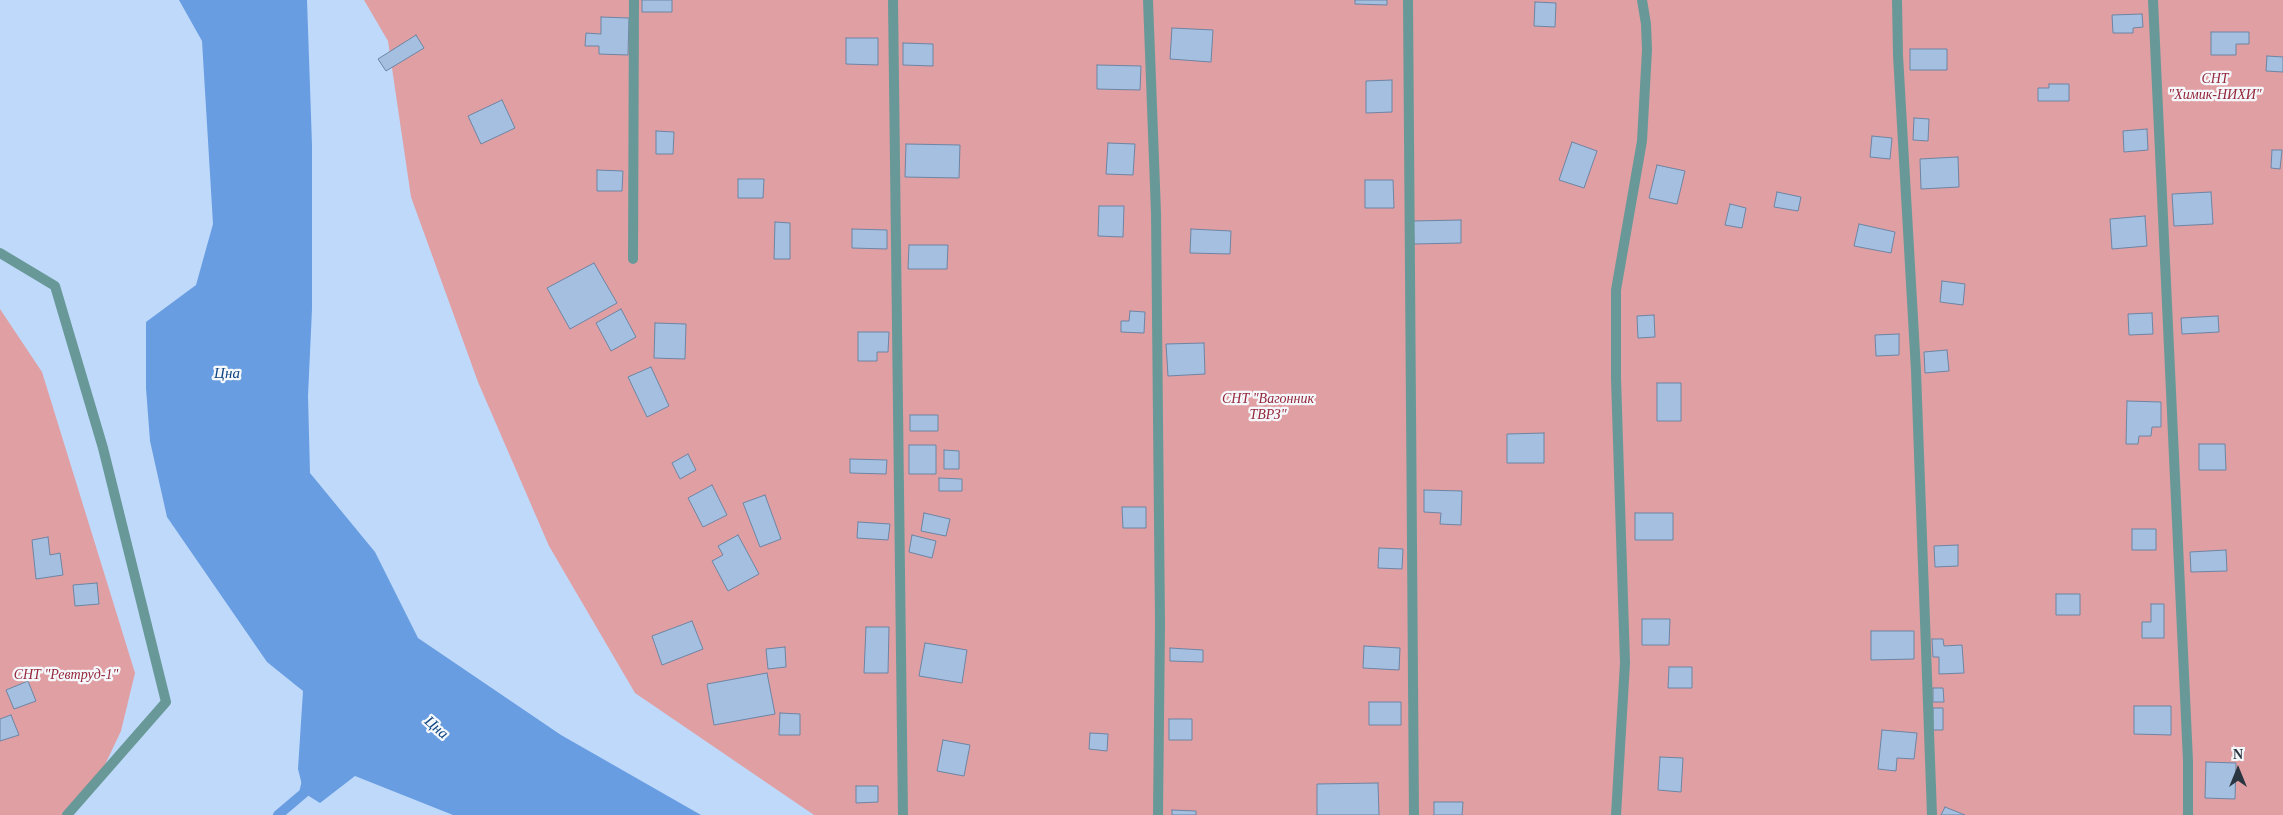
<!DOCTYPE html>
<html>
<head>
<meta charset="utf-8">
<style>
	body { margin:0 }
	#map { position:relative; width:2283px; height:815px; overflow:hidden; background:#bfd9fb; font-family:"Times New Roman",serif }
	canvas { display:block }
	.north { position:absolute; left:2213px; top:745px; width:50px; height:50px; -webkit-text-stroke:4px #f5f8fb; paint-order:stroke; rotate:0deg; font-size:14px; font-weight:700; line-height:20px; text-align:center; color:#2a3542 }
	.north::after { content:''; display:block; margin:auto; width:18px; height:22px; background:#2a3542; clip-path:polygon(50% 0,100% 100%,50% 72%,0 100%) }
</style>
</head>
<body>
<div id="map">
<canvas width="2283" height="815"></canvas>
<div class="north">N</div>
</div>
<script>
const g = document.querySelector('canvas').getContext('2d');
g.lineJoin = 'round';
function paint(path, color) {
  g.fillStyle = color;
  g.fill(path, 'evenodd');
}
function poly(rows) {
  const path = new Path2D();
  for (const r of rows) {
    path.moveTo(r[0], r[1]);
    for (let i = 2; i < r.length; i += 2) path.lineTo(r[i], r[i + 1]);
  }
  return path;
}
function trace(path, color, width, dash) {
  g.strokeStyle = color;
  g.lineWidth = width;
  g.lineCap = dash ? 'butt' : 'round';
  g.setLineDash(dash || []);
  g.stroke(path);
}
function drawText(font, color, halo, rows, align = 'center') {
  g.font = font + ' "Times New Roman",serif';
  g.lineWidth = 4.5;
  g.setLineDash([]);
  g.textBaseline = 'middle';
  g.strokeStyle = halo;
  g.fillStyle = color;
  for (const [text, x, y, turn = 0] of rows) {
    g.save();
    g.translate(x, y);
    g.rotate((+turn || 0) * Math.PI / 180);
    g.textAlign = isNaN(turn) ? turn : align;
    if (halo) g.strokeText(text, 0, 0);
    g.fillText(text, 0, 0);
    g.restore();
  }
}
const green = poly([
	[364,0,2283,0,2283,815,814,815,635,693,549,546,478,382,411,197,388,41],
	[0,309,42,372,135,673,121,731,93,790,71,815,0,815]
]);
const water = poly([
	[179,0,307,0,312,145,312,309,308,396,310,473,375,552,418,638,561,735,701,815,453,815,355,776,320,803,304,793,298,769,303,691,267,662,167,517,150,441,146,388,146,322,196,285,213,224,202,41]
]);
const stream = poly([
	[278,815,304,793,307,781]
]);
const building = poly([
	[642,0,672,0,672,12,642,12,642,0],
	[1355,0,1387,0,1387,5,1355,4,1355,0],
	[1535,2,1556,3,1555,27,1534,26,1535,2],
	[2142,14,2143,27,2133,28,2133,33,2113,33,2112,15,2142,14],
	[601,17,629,18,628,55,599,54,599,46,585,46,586,33,601,34,601,17],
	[1172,28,1213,30,1211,62,1170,59,1172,28],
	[2211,32,2249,32,2249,44,2236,44,2236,55,2211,55,2211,32],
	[416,35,424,48,386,71,378,59,416,35],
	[846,38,878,38,878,65,846,64,846,38],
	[903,43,933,44,933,66,903,65,903,43],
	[1910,49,1947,49,1947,70,1910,70,1910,49],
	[2267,56,2283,57,2283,72,2266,71,2267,56],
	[1097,65,1141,66,1140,90,1097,89,1097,65],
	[1392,80,1392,112,1366,113,1366,81,1392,80],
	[2049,84,2069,84,2069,101,2038,101,2038,88,2049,88,2049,84],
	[502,100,515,128,481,144,468,116,502,100],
	[1914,118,1929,119,1928,141,1913,140,1914,118],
	[2147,129,2148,150,2124,152,2123,131,2147,129],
	[656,131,674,132,673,154,656,154,656,131],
	[1872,136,1892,138,1890,159,1870,157,1872,136],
	[1572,142,1597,151,1584,188,1559,180,1572,142],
	[1108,143,1135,144,1133,175,1106,174,1108,143],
	[906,144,960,145,959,178,905,177,906,144],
	[2272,150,2282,150,2280,169,2271,168,2272,150],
	[1958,157,1959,187,1921,189,1920,159,1958,157],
	[1657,165,1685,171,1677,204,1649,198,1657,165],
	[597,170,623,171,622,191,597,191,597,170],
	[738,179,764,179,763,198,738,198,738,179],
	[1365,180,1393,180,1394,208,1365,208,1365,180],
	[1777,192,1801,197,1798,211,1774,207,1777,192],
	[2211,192,2213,224,2174,226,2172,194,2211,192],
	[1730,204,1746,208,1742,228,1725,225,1730,204],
	[1099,206,1124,206,1123,237,1098,236,1099,206],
	[2145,216,2147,246,2112,249,2110,219,2145,216],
	[1461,220,1461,243,1414,244,1413,221,1461,220],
	[775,222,790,223,790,259,774,259,775,222],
	[1859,224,1895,232,1891,253,1854,246,1859,224],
	[852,229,887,230,887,249,852,248,852,229],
	[1191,229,1231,231,1230,254,1190,253,1191,229],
	[909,245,948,245,947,269,908,269,909,245],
	[594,263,617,303,570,329,547,288,594,263],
	[1942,281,1965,284,1963,305,1940,302,1942,281],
	[621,309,636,337,611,351,596,323,621,309],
	[1130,311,1145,312,1144,333,1121,332,1121,321,1129,321,1130,311],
	[2152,313,2153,334,2129,335,2128,314,2152,313],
	[1654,315,1655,337,1638,338,1637,316,1654,315],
	[2218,316,2219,332,2182,334,2181,318,2218,316],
	[655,323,686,324,685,359,654,358,655,323],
	[858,332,889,332,888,352,877,352,877,361,858,361,858,332],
	[1899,334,1899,355,1876,356,1875,335,1899,334],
	[1204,343,1205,374,1168,376,1166,344,1204,343],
	[1947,350,1949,371,1925,373,1924,352,1947,350],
	[651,367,669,406,647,417,628,377,651,367],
	[1657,383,1681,383,1681,421,1657,421,1657,383],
	[2127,401,2161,402,2161,427,2152,427,2151,436,2139,436,2138,444,2126,444,2127,401],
	[910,415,938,415,938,431,910,431,910,415],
	[1544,433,1544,463,1507,463,1507,434,1544,433],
	[2199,444,2225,444,2226,470,2199,470,2199,444],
	[909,445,936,445,936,474,909,474,909,445],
	[944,450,959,451,959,469,944,469,944,450],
	[688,454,696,470,680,479,672,463,688,454],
	[850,459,887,460,886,474,850,473,850,459],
	[939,478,962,479,962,491,939,491,939,478],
	[712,485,727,515,703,527,688,498,712,485],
	[1424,490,1462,491,1461,525,1440,524,1441,513,1424,512,1424,490],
	[765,495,781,539,760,547,743,503,765,495],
	[1122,507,1146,507,1146,528,1123,528,1122,507],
	[924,513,950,519,946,536,921,531,924,513],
	[1635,513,1673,513,1673,540,1635,540,1635,513],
	[858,522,890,524,888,540,857,538,858,522],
	[2132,529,2156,529,2156,550,2132,550,2132,529],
	[738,535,759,574,728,591,712,561,723,555,718,546,738,535],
	[912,535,936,541,932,558,909,552,912,535],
	[48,537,50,555,60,553,63,575,36,579,32,540,48,537],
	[1958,545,1958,566,1935,567,1934,546,1958,545],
	[1379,548,1403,549,1402,569,1378,568,1379,548],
	[2226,550,2227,571,2191,572,2190,552,2226,550],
	[97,583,99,604,75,606,73,585,97,583],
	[2056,594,2080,594,2080,615,2056,615,2056,594],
	[2151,604,2164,604,2164,638,2142,638,2142,622,2151,622,2151,604],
	[1642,619,1670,619,1669,645,1642,645,1642,619],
	[692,621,703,649,662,665,652,636,692,621],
	[866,627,889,627,888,673,864,673,866,627],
	[1871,631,1914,631,1914,659,1871,660,1871,631],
	[1932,639,1943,639,1944,646,1962,645,1964,673,1939,674,1939,657,1933,657,1932,639],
	[925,643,967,650,962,683,919,676,925,643],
	[1364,646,1400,648,1399,670,1363,668,1364,646],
	[785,647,786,667,768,669,766,649,785,647],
	[1170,648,1203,650,1203,662,1170,661,1170,648],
	[1669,667,1692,667,1692,688,1668,688,1669,667],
	[767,673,775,714,714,725,707,684,767,673],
	[28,681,36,701,14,709,6,690,28,681],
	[1933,688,1943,688,1944,702,1933,702,1933,688],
	[1369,702,1401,702,1401,725,1369,725,1369,702],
	[2134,706,2171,706,2171,735,2134,734,2134,706],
	[1933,708,1943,708,1943,730,1933,730,1933,708],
	[780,713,800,714,800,735,779,735,780,713],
	[11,715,19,735,0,741,0,719,11,715],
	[1169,719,1192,719,1192,740,1169,740,1169,719],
	[1882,730,1917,733,1914,759,1897,758,1896,771,1878,769,1882,730],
	[1090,733,1108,734,1107,751,1089,749,1090,733],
	[943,740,970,745,964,776,937,771,943,740],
	[1660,757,1683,758,1681,792,1658,790,1660,757],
	[2206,762,2236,763,2235,799,2205,798,2206,762],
	[1378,783,1379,815,1317,815,1317,784,1378,783],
	[856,786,878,786,878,802,856,803,856,786],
	[1434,802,1463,802,1462,815,1434,815,1434,802],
	[1945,807,1965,815,1941,815,1945,807],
	[1172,810,1196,811,1196,815,1172,815,1172,810]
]);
const lane = poly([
	[1408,0,1414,815],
	[1897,0,1898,55,1916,371,1932,815],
	[2153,0,2188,761,2188,815],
	[633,259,634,0]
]);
const street = poly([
	[893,0,903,815],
	[1148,0,1156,213,1160,624,1158,815],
	[0,253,55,286,103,448,166,702,67,815],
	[1616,815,1625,663,1616,378,1616,290,1642,141,1647,50,1646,24,1642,0]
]);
const parkNames = [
	["СНТ",2215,79],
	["\"Химик-НИХИ\"",2215,95],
	["СНТ \"Вагонник",1268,399],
	["ТВРЗ\"",1268,415],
	["СНТ \"Ревтруд-1\"",66,675]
];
const waterNames = [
	["Цна",227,374],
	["Цна",436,728,41]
];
paint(green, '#e09fa3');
paint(water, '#689de1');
trace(stream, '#689de1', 10);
paint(building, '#a5bfe0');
trace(building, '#6d85a4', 1);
trace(lane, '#689998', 10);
trace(street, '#689998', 10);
drawText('italic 14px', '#95263b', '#f5f8fb', parkNames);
drawText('italic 15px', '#0e4582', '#f5f8fb', waterNames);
</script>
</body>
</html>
